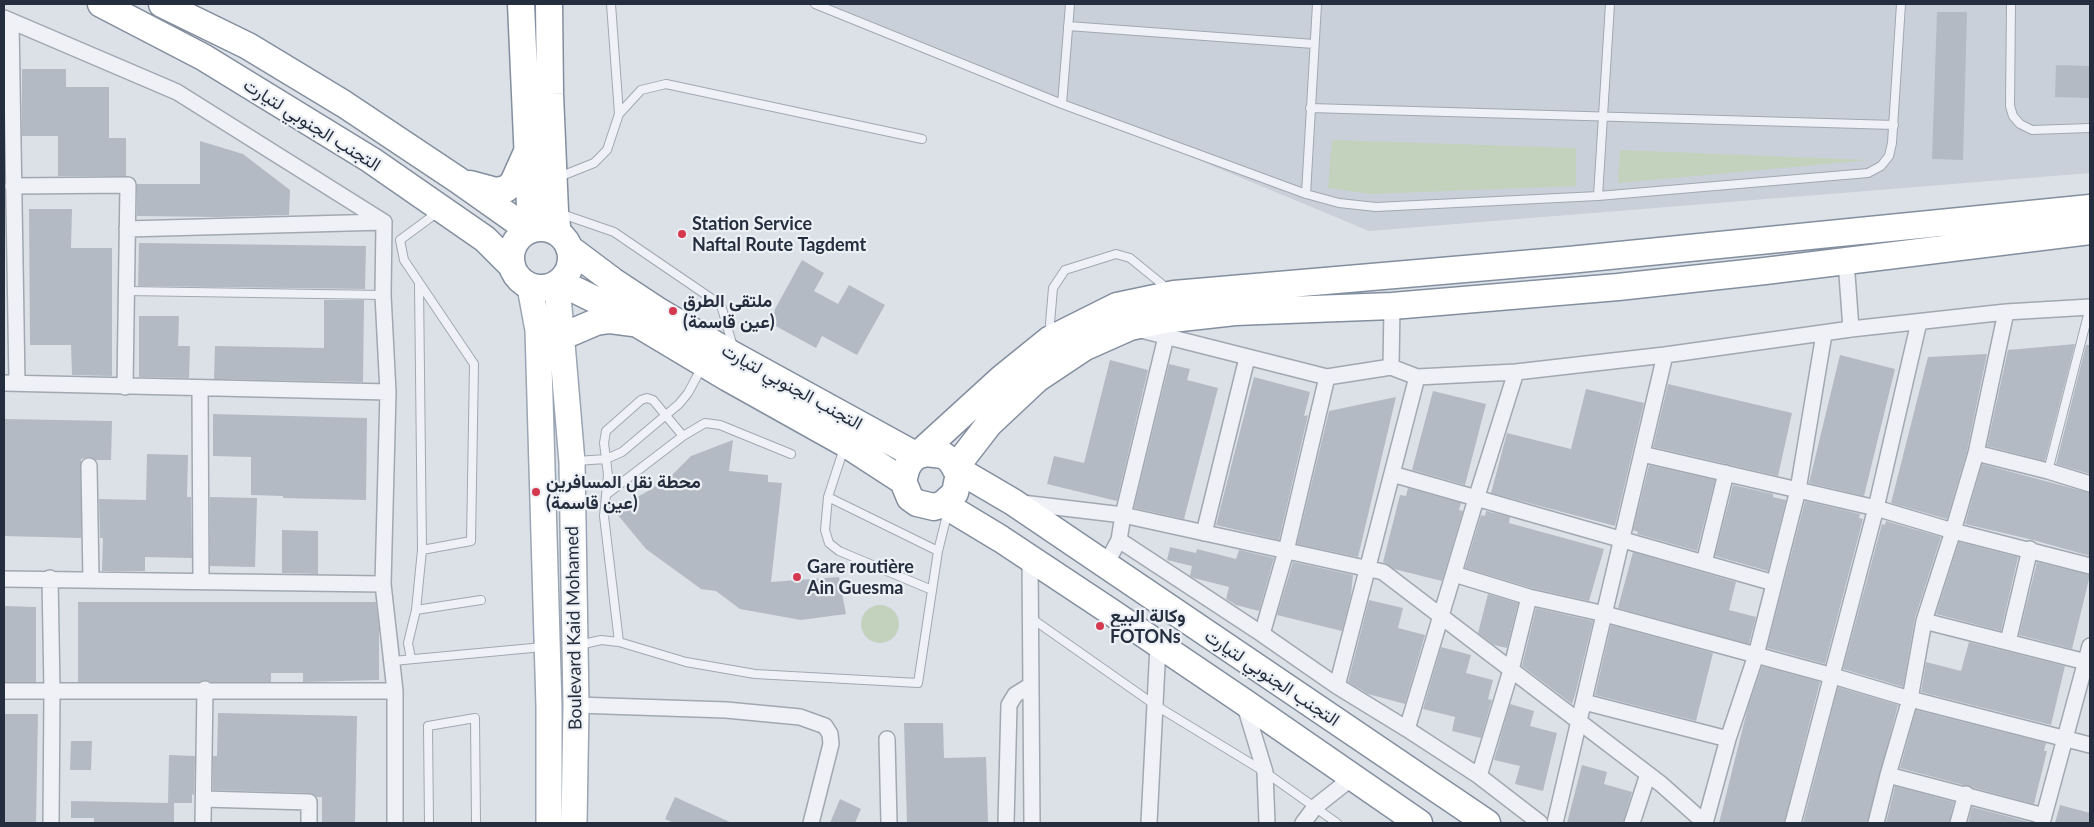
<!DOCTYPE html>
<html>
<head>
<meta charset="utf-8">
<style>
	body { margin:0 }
	#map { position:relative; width:2094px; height:827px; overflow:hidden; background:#dce1e7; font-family:Lato,sans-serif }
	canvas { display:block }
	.frame { position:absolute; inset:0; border:5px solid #252e3e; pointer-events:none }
</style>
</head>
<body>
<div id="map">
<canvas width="2094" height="827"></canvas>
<div class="frame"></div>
</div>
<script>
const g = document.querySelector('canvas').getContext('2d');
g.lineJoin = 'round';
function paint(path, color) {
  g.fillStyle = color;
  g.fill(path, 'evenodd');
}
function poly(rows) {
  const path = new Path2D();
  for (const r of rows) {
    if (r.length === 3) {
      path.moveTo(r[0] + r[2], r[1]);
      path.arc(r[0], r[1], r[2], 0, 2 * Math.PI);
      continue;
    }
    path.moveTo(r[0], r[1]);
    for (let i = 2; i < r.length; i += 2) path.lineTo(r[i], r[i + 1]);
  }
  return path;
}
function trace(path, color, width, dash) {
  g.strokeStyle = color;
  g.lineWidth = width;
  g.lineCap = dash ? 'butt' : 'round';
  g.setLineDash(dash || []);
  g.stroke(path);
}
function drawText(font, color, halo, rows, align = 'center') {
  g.font = font + ' Lato,Vazirmatn,sans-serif';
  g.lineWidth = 4.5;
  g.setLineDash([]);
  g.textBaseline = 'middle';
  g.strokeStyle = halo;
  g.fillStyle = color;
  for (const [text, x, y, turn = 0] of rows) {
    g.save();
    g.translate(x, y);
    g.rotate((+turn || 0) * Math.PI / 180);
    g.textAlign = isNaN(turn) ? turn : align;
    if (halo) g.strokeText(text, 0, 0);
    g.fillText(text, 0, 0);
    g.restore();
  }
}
const built = poly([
	[824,4,2090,4,2090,173,1369,231]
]);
const green = poly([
	[1332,140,1576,148,1576,186,1371,194,1328,188],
	[1620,150,1869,160,1618,183],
	[880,624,19]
]);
const building = poly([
	[1937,12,1967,12,1963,160,1932,159],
	[2056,65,2090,66,2090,98,2055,97],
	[22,69,66,69,66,87,109,87,109,138,126,138,126,176,58,176,58,136,22,136],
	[200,141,243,154,290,190,289,215,218,217,137,216,137,184,200,184],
	[29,209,72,209,71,248,112,248,112,376,72,375,71,345,30,345],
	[139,243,366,246,365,289,138,286],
	[802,260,824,273,814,291,838,304,849,285,885,305,857,355,822,336,816,348,772,324,775,309],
	[324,300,364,300,363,382,214,379,215,346,324,348],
	[139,316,179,316,178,346,190,346,189,378,139,377],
	[2075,344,2045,461,1987,446,2008,350],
	[2086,345,2090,345,2090,474,2056,464],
	[1987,354,1967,451,1947,519,1891,503,1928,357],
	[1840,355,1895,369,1864,496,1809,483],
	[1110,360,1148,370,1117,501,1047,484,1054,456,1084,463],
	[1169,364,1190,369,1187,380,1218,388,1184,519,1134,508],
	[1254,377,1310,392,1304,416,1308,415,1279,540,1216,525],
	[1668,384,1792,413,1778,476,1653,447],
	[1586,389,1644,403,1615,526,1491,493,1507,433,1571,449],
	[1433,391,1486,404,1465,485,1412,470],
	[1396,397,1358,557,1297,544,1329,411],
	[213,414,367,418,366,500,283,498,283,496,251,495,251,457,213,456],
	[4,419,112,421,111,460,96,460,89,457,81,459,81,538,4,536],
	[733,440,729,471,768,475,768,482,782,483,771,582,839,577,846,614,801,620,740,609,716,591,701,589,646,549,612,508,643,494,670,477,691,456],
	[147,454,188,455,187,497,191,497,192,558,145,557,145,571,102,571,103,538,100,538,99,499,146,500],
	[1982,464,2090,493,2090,556,2033,540,1965,524],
	[1649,465,1715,480,1697,551,1637,534,1638,532,1633,530],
	[1733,485,1773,494,1773,497,1786,500,1768,571,1715,556],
	[1408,488,1461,503,1459,510,1463,511,1442,581,1394,569,1383,562,1400,495,1406,496],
	[210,497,257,498,255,567,210,566],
	[1805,501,1860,514,1859,518,1863,519,1825,664,1767,648],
	[1486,511,1510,517,1509,523,1604,549,1589,601,1531,588,1465,568,1481,515,1485,516],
	[1886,521,1941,537,1915,618,1903,687,1843,669,1882,524,1885,525],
	[282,530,318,531,318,574,282,573],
	[1959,542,2018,557,2001,631,1936,614],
	[1170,547,1196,553,1197,549,1236,559,1239,550,1274,558,1259,611,1236,605,1226,599,1229,587,1194,578,1190,576,1192,566,1167,560],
	[1633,552,1736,582,1729,610,1756,617,1749,644,1618,608],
	[1293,562,1353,575,1351,595,1342,631,1277,615],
	[2037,562,2090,575,2072,649,2019,635],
	[1488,594,1518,603,1507,648,1494,645,1478,633],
	[1369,600,1403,608,1398,628,1425,635,1405,704,1368,694,1348,682],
	[78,602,376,602,379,628,379,680,303,682,303,673,271,673,271,682,211,682,205,680,200,682,78,682],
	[4,606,36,607,36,682,4,682],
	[1536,608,1593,621,1575,695,1572,704,1522,666],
	[1611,625,1713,653,1696,721,1595,695],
	[1969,642,2065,666,2051,725,1921,692,1926,662,1961,671],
	[1441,647,1471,655,1466,673,1493,680,1488,699,1492,700,1481,738,1452,731,1455,717,1423,709],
	[1762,666,1820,682,1784,823,1719,823,1748,707],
	[1838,687,1898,705,1867,823,1803,823],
	[1510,704,1534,711,1530,726,1557,733,1543,791,1515,784,1520,766,1494,760],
	[1916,710,2046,743,2044,751,2047,751,2034,804,1900,768],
	[218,713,357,716,355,823,322,823,322,797,317,797,310,793,213,790,213,756,217,756],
	[4,714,38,714,36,823,4,823],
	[904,723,943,723,944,758,986,757,988,823,907,823],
	[71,741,92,741,91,770,70,770],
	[169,755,195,756,194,795,192,794,192,803,174,803,174,823,94,823,94,818,71,818,71,801,168,803],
	[1582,765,1607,772,1604,784,1632,792,1623,823,1567,823],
	[1895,786,1954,802,1949,823,1886,823],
	[675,797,732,823,674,823,665,819],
	[840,799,861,809,855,823,830,823],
	[2060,805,2090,813,2090,823,2055,823],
	[1972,807,2029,822,2029,823,1968,823]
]);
const service = poly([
	[611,4,619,114],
	[815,4,1062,104,1306,194,1339,203,1376,207,1598,196,1868,173,1881,166,1889,156,1892,143,1901,4],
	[2011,4,2010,106,2013,116,2020,124,2032,130,2090,128],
	[1068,26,1314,44],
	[1062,104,1070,4],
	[1310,108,1894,125],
	[559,177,594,163,607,150,619,114,641,90,666,84,922,139],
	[1306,194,1317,4],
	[1598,196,1610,4],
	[559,213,614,232,721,305,733,347],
	[419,285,422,550],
	[126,291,383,295],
	[1049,335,1053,288,1065,270,1116,254,1130,258,1168,289],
	[844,448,828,497,825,530,829,543,839,551,932,590],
	[576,461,606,459,622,452,679,404,688,393,702,367],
	[2048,471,2090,307],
	[607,494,683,436,705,423,720,425,791,454],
	[828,497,938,551],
	[416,610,422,550,471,541,474,364,404,260,400,240,438,212],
	[1031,618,1155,705,1265,772,1337,823],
	[619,642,604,516,608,475,604,443,606,431,641,400,647,398,653,400,683,436],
	[579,645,601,640,619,642,686,662,755,674,918,683,938,551,948,511],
	[411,659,408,643,416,610,481,600],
	[393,661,543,647],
	[429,823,428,726,475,718,476,823]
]);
const minor = poly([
	[4,18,177,92,384,222],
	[11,22,17,383],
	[13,186,128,185,125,387],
	[127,229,384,222,383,295,388,392,383,584,395,691,395,823],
	[1846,261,1851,329,2006,312,2090,307],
	[1392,306,1391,367,1417,377,1516,372,1665,355,1851,329],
	[1137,329,1327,377,1391,367],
	[4,383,388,392],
	[200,389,201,581],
	[1976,453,2048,471,2090,484],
	[1642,454,1876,508,1953,531,2090,566],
	[89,466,91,579],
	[1392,474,1774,583],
	[1022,503,1123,515,1383,572,1661,784,1705,823],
	[1204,533,1247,358],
	[1119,540,1262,634,1337,686,1407,729,1479,776,1540,823],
	[1030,560,1032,823],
	[1704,563,1726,473],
	[1105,566,1119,540,1123,515,1166,337],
	[1454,574,1529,597,1605,614,1833,676,1910,699,2090,745],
	[50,578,52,691,51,823],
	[4,579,383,584],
	[1924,621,2086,662],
	[1262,634,1286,551,1327,377],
	[2008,642,2030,549],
	[1337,686,1417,377],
	[4,691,395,691],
	[1584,702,1728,739],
	[1244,703,1265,772,1267,823],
	[576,705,726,710,800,717,825,726,830,734,831,744,811,823],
	[1407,729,1476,499,1516,372],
	[887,739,889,823],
	[1888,775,2044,816],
	[1479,776,1511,670,1529,597],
	[204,799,309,802,309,823],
	[203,823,205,689],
	[1006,823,1009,705,1015,695,1031,685],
	[1149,823,1158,645],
	[1303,823,1315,807,1353,777],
	[1555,823,1665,355],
	[1632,823,1648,774],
	[1705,823,1728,739,1756,655,1798,490,1824,334],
	[1793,823,1876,508,1919,322],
	[1876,823,1888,775,1910,699,1924,621,1953,531,1976,453,2006,312],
	[1958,823,1966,794],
	[2042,823,2090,646]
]);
const primary = poly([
	[557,284,572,462,576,705,574,823],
	[530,287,538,330,549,707,549,823]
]);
const trunk = poly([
	[101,4,203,57,371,160,485,239,511,265],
	[162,4,248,46,344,104,458,180,516,221,526,231],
	[521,4,531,229],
	[549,4,550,94,555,211,558,233],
	[470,184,496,191,506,189,513,183,526,154],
	[541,258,30],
	[569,248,613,281,660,312,735,356,917,456],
	[559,282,606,305,728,378,846,444,903,481],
	[561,337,596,322,610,320,633,323],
	[917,456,926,453,943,455,950,460,959,473,955,493,943,504,934,507,917,503,910,498,903,481,907,467,911,461,1002,378,1049,340,1117,306,1174,294,1569,260,2090,208],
	[955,468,989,424,1037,379,1085,347,1130,327,1163,320,1235,312,1392,306,1618,287,1765,271,2090,231],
	[955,468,1013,502,1487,823],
	[943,504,1001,539,1111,612,1244,702,1419,823]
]);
const markers = [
	[682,234,5,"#d53950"],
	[673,311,5,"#d53950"],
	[536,492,5,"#d53950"],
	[797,577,5,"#d53950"],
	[1100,626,5,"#d53950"]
];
const streetNames = [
	["التجنب الجنوبي لتيارت",312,125,32],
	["التجنب الجنوبي لتيارت",792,387,29],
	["Boulevard Kaid Mohamed",574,628,-91],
	["التجنب الجنوبي لتيارت",1272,678,34]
];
const poiNames = [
	["Station Service",692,224],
	["Naftal Route Tagdemt",692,245],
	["ملتقى الطرق",683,301],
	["(عين قاسمة)",683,322],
	["محطة نقل المسافرين",546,482],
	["(عين قاسمة)",546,503],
	["Gare routière",807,567],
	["Ain Guesma",807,588],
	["وكالة البيع",1110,616],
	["FOTONs",1110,637]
];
paint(built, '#cad0d9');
paint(green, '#c2d2bd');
paint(building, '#b3bac4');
trace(service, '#a1a8b1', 10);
trace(minor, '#a1a8b1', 18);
trace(primary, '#9ba5b4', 28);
trace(trunk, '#838e9f', 29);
trace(service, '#eff1f6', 8);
trace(minor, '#eff1f6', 15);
trace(primary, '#fff', 25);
trace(trunk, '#fff', 26);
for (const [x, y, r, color] of markers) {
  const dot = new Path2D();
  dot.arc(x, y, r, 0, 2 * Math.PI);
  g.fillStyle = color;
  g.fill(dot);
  trace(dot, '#ecf0f5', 2);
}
drawText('18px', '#252e3e', '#ecf0f5', streetNames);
drawText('bold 18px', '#252e3e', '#ecf0f5', poiNames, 'left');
</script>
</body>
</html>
